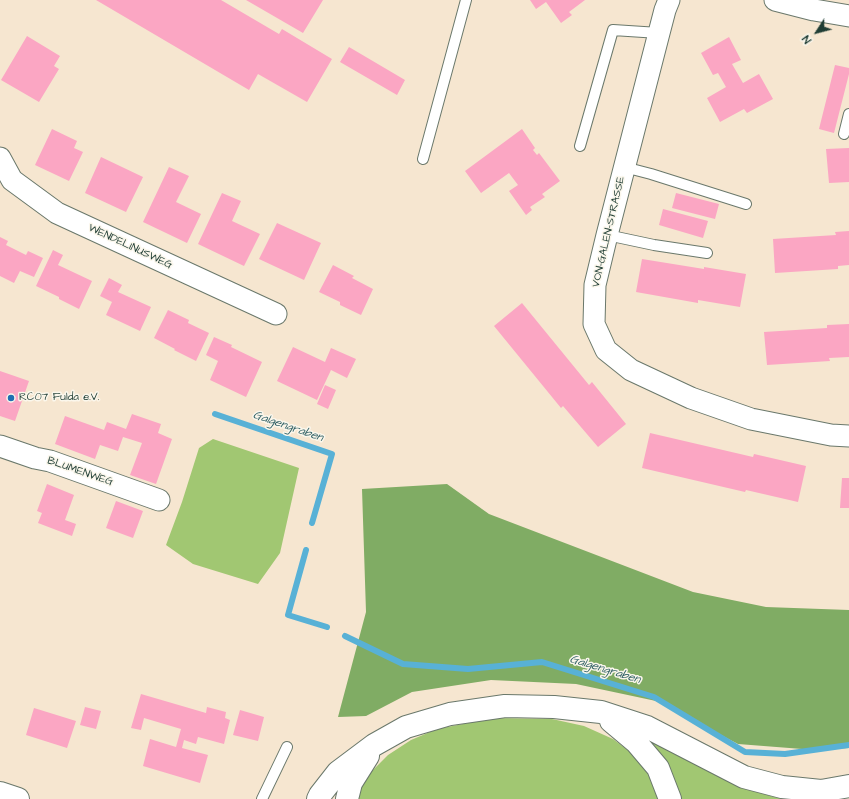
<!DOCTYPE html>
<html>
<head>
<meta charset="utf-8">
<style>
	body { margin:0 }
	#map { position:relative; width:849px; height:799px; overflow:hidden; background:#f6e6d0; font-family:"Architects Daughter",sans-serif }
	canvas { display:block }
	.north { position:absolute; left:797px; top:12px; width:40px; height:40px; -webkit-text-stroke:3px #fbf7ec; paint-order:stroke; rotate:234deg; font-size:11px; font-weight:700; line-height:16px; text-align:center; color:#1f3d34 }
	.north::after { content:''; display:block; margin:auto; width:14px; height:18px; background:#1f3d34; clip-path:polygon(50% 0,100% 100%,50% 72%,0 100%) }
</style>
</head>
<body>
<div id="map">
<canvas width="849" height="799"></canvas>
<div class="north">N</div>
</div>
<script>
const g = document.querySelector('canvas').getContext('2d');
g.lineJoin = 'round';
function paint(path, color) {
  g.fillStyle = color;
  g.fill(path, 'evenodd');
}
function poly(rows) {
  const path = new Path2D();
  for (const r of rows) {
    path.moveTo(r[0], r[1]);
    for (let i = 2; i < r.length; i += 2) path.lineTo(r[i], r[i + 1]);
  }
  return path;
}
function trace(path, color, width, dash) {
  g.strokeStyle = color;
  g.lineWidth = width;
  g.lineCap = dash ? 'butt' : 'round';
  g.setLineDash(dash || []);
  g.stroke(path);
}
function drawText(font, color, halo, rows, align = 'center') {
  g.font = font + ' "Architects Daughter",sans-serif';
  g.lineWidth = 3;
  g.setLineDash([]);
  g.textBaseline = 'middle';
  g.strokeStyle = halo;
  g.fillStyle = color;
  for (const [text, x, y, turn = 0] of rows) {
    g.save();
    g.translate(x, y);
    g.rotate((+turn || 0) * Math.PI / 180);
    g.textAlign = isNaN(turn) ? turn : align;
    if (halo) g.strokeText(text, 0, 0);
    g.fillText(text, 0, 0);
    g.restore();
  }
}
const green = poly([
	[213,439,299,468,280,553,258,584,193,564,166,545,182,502,199,448],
	[494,718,552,719,584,726,613,739,633,754,649,775,658,799,354,799,368,775,388,755,411,740,437,729],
	[645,736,749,789,774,797,788,799,674,799]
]);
const forest = poly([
	[447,484,489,514,693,592,766,607,849,610,849,748,815,750,738,744,656,701,576,684,491,680,412,692,366,716,338,717,366,612,362,489]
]);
const stream = poly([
	[215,414,332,454,312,523],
	[306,550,288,615,327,627],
	[345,636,403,664,468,669,542,662,654,697,745,752,785,754,849,745]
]);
const building = poly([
	[96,0,221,0,279,34,282,29,332,59,307,102,258,74,249,90],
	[246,0,323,0,303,33],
	[530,0,585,0,569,12,572,15,561,23,546,2,536,9],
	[27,36,60,56,54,66,59,69,39,102,1,80],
	[729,37,741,60,732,64,743,83,759,74,773,99,747,113,744,109,720,122,707,98,726,87,718,73,713,75,701,53],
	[349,47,405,80,397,95,340,62],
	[835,65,849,68,849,74,834,133,819,129],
	[52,129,77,141,74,148,83,152,69,181,35,165],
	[522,129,535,148,533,150,537,155,539,153,560,181,542,194,545,197,530,207,532,210,526,215,509,191,518,185,509,173,481,193,465,171],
	[849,148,849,182,829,183,826,149],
	[101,157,143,177,126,212,85,193],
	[169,167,189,176,176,202,201,214,187,243,143,222],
	[222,193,241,201,232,221,260,234,244,266,198,244],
	[676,193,719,204,715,219,672,208],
	[663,209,708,221,703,238,659,225],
	[277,223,321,243,304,280,259,259],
	[849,231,849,265,838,266,838,269,775,273,773,239,836,235,835,232],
	[0,237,8,241,6,245,26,255,28,251,43,258,34,277,20,271,14,283,0,276],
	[53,250,63,255,58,265,92,281,79,309,59,299,59,297,36,286],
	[642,259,704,269,704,267,746,274,740,307,698,300,698,303,636,292],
	[333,265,354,276,352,278,373,289,361,315,340,305,340,302,319,292],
	[109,278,122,285,118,292,151,307,140,331,106,315,112,302,100,296],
	[522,303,589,385,592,382,626,424,598,447,563,406,561,408,494,326],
	[168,310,189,320,188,323,209,333,196,361,174,350,175,349,154,338],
	[849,324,849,357,829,358,830,361,767,365,764,332,827,328,827,325],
	[214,337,232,345,231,347,262,362,246,397,210,380,218,361,206,355],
	[293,347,325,362,331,348,356,359,347,378,331,370,317,400,277,381],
	[0,371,29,381,15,421,0,416],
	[325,385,336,390,328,409,317,404],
	[132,414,161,424,158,433,172,439,156,484,130,475,142,443,123,437,118,451,100,445,95,459,55,444,65,416,104,430,107,422,126,429],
	[650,433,753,457,754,454,806,466,798,502,746,490,745,492,642,468],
	[842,478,849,478,849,508,840,508],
	[47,484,74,495,65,520,76,524,72,536,38,523,42,513,37,511],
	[116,501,143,511,133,538,106,528],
	[141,694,206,713,207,707,226,712,225,718,230,720,224,744,198,737,196,744,184,740,182,748,208,755,200,783,143,766,150,739,176,747,181,729,144,718,141,730,131,728],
	[85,707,101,711,96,729,80,725],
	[34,708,76,721,67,748,26,735],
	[240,710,264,717,258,741,233,735]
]);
const service = poly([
	[844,134,849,114],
	[580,146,613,30,659,33],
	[423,159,466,0],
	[624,167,651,174,746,204],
	[607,235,654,245,707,253],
	[262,799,287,747]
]);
const minor = poly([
	[669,0,665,10,659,33,607,235,595,285,594,324,606,350,631,370,691,398,751,419,831,435,849,436],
	[775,0,814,10,849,16],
	[0,158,12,180,57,213,276,314],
	[0,446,35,458,50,461,159,500]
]);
const secondary = poly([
	[0,793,18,799]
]);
const trunk = poly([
	[611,721,636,742,658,768,670,799],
	[318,799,320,795,338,772,374,745,406,727,450,714,505,706,554,707,601,712,647,727,744,777,782,787,821,791,849,786],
	[347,799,351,783,368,756]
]);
const markers = [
	[11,398,4,"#1f6fb2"]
];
const streetNames = [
	["VON-GALEN-STRASSE",609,232,-77],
	["WENDELINUSWEG",130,247,25],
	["BLUMENWEG",80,472,19]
];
const poiNames = [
	["RC07 Fulda e.V.",19,398]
];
const waterNames = [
	["Galgengraben",288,427,19],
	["Galgengraben",605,670,17]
];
paint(green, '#a1c772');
paint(forest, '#80ac64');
trace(stream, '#58b1d6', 6);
paint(building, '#fba6c3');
trace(service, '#6a786b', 12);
trace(minor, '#6a786b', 23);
trace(secondary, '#6a786b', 24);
trace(trunk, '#6a786b', 24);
trace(service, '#fff', 10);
trace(minor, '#fff', 21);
trace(secondary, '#fff', 22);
trace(trunk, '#fff', 22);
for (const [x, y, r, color] of markers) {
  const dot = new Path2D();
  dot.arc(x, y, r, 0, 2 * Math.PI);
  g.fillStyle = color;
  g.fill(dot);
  trace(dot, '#fbf7ec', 1.5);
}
drawText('11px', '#1f3d34', '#fbf7ec', streetNames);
drawText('11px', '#1f3d34', '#fbf7ec', poiNames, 'left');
drawText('italic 12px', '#306065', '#fbf7ec', waterNames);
</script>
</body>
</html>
